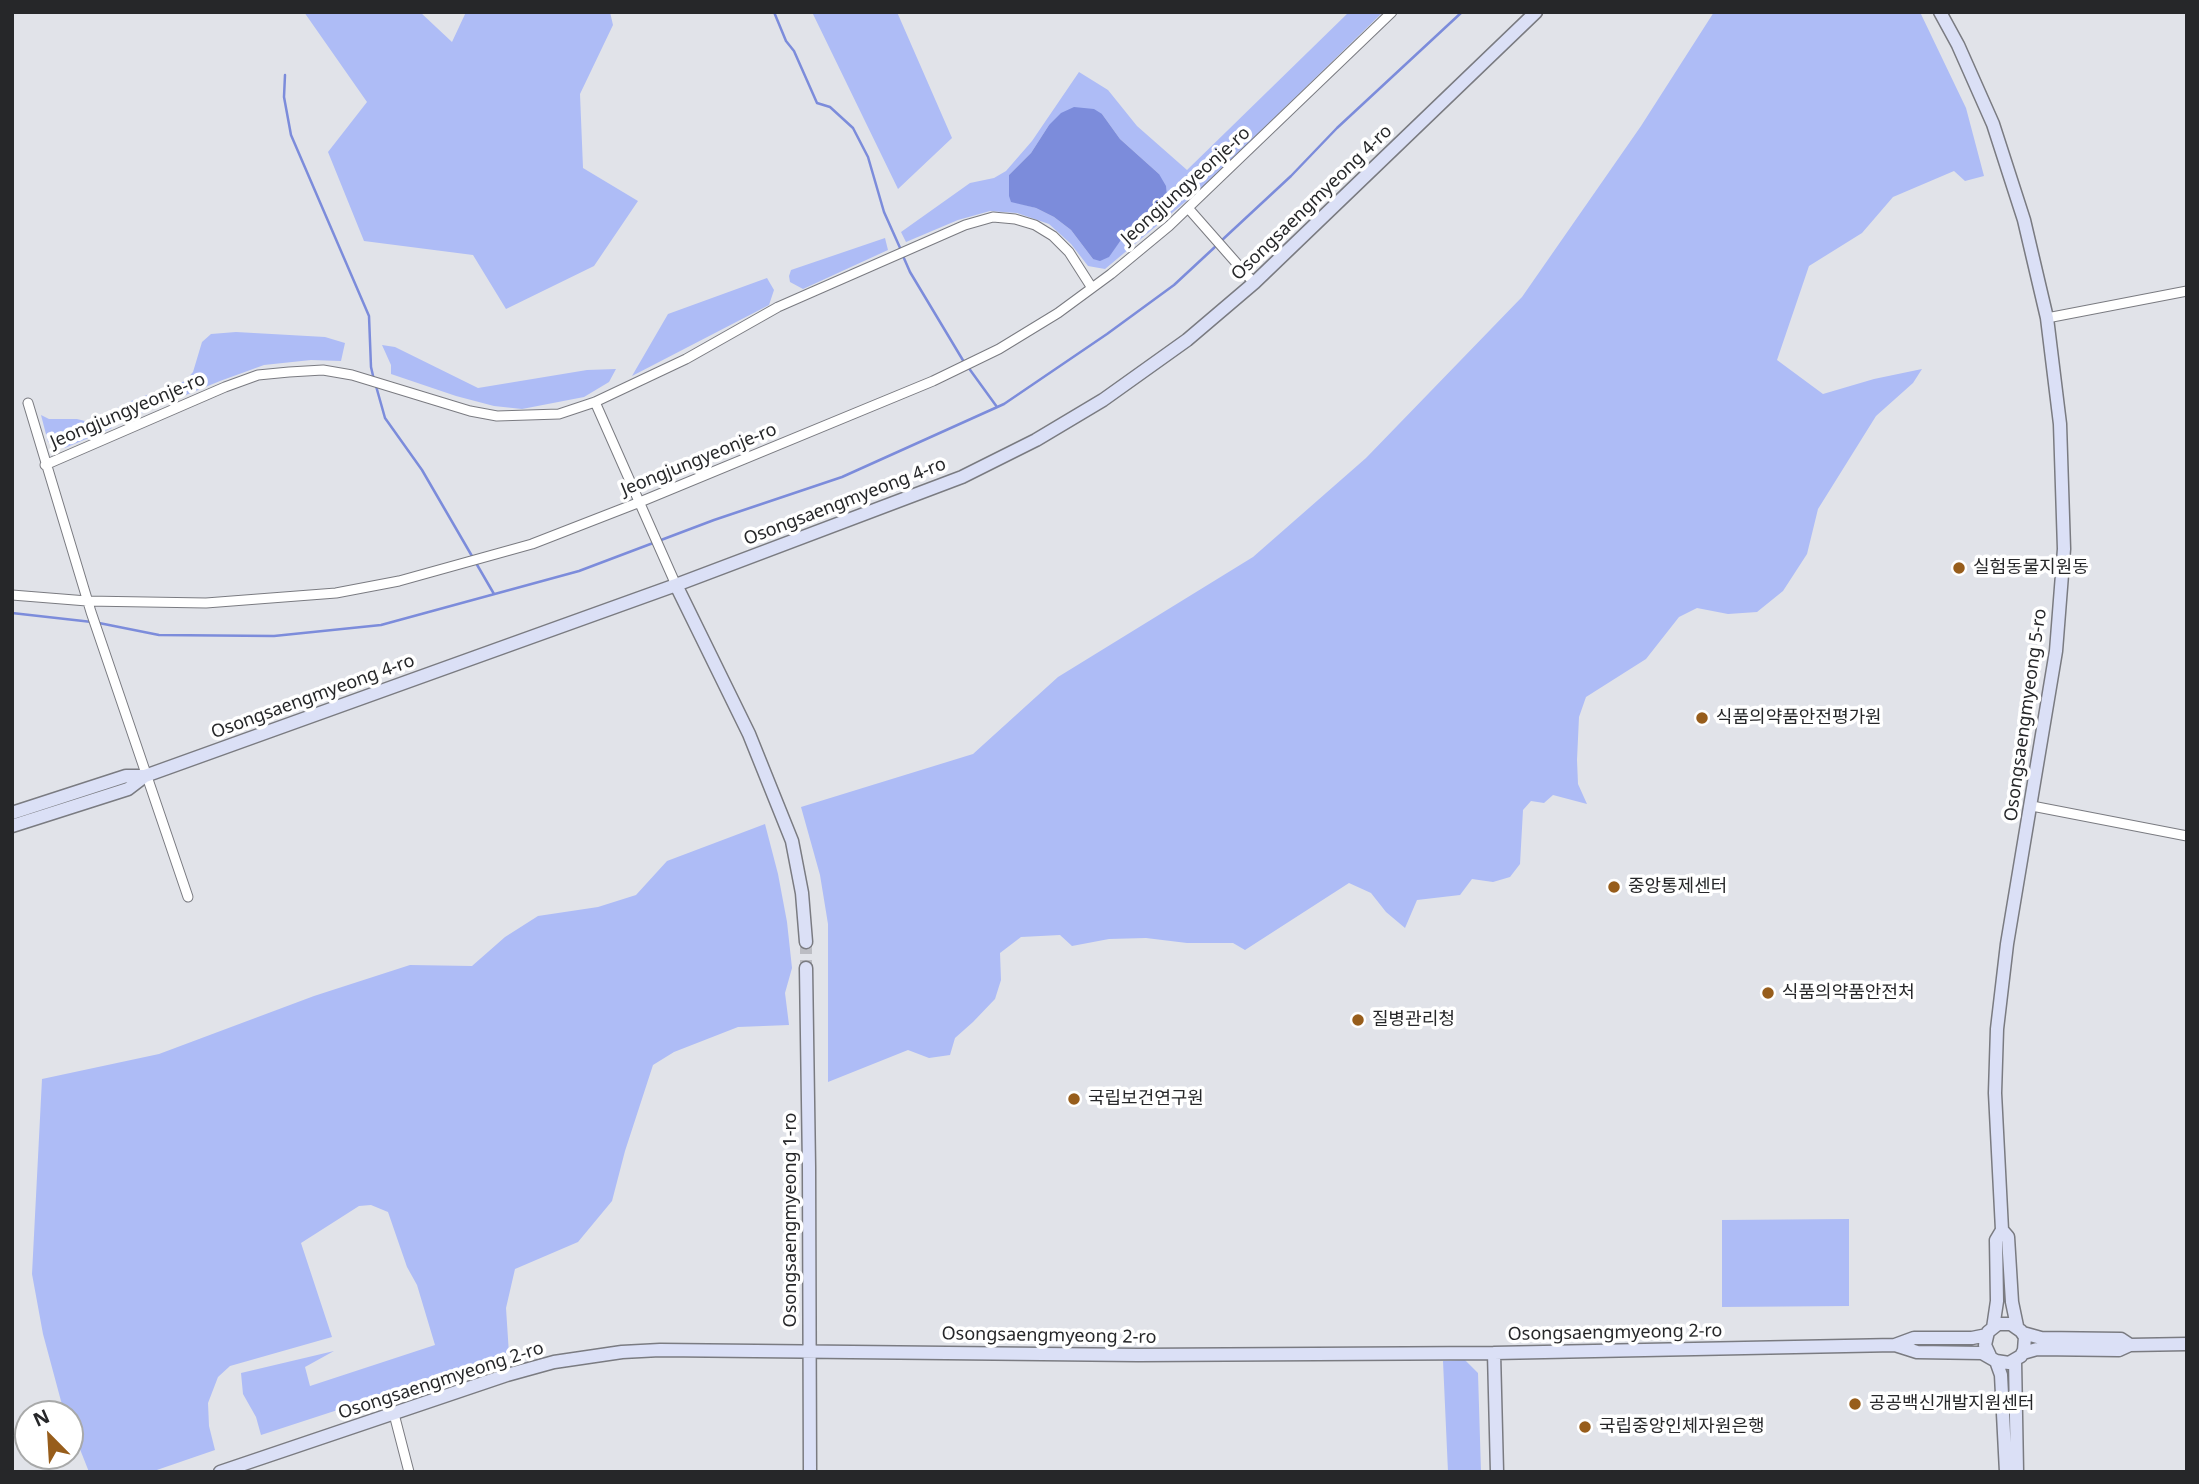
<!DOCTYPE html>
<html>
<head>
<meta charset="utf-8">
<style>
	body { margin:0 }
	#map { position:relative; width:2199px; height:1484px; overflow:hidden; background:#e1e3e9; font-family:"Noto Sans",sans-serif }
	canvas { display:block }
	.frame { position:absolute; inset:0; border:14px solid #262729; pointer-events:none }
	.north { position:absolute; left:14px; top:1400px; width:70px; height:70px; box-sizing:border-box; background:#fff; border:2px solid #a8a9a9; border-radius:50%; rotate:336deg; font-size:19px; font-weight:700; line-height:28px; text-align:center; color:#262729 }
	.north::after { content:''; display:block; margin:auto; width:24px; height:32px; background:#975d1b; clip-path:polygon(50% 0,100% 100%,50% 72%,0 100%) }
</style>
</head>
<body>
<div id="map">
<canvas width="2199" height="1484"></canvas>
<div class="frame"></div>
<div class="north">N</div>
</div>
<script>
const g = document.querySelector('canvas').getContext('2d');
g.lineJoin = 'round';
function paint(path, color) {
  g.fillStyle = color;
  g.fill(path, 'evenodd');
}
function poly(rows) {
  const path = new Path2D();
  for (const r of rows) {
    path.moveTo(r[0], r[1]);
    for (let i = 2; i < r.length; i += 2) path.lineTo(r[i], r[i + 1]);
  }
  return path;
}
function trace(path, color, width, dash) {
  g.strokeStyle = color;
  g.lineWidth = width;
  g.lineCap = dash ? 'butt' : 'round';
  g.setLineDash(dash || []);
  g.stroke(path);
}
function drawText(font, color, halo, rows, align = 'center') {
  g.font = font + ' "Noto Sans","Noto Sans KR",sans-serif';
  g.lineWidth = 7;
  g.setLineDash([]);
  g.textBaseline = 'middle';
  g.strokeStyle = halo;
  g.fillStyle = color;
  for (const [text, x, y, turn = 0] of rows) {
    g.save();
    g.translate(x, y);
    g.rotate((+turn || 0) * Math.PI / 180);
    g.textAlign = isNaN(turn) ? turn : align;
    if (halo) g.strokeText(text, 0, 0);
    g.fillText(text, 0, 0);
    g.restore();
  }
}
const green = poly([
	[304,12,420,12,452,42,466,12,610,12,613,25,580,94,583,168,638,201,594,266,506,309,473,255,364,241,328,152,367,102],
	[812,12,897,12,952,138,898,189],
	[1349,12,1383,12,1203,187,1105,269,1088,266,1071,244,1049,224,1017,213,990,211,958,220,906,242,901,232,970,183,994,178,1006,171,1032,141,1079,72,1108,90,1137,126,1187,170],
	[1102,114,1120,139,1159,174,1161,207,1149,211,1144,216,1138,233,1121,240,1108,257,1093,259,1071,230,1054,217,1036,208,1011,201,1009,184,1009,175,1031,153,1049,125],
	[1714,12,1920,12,1966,108,1984,176,1965,181,1954,171,1893,197,1862,233,1809,266,1777,360,1823,394,1874,379,1922,369,1913,383,1876,416,1818,509,1807,554,1783,591,1757,612,1728,614,1697,608,1679,617,1646,659,1586,697,1579,717,1577,760,1578,784,1587,804,1553,795,1544,803,1531,801,1523,810,1520,864,1510,877,1493,882,1472,879,1460,895,1417,900,1405,928,1386,912,1371,893,1349,883,1245,950,1233,943,1187,943,1146,938,1109,939,1072,946,1060,935,1021,937,1000,953,1001,980,995,999,973,1022,955,1038,950,1055,929,1058,908,1050,828,1082,828,924,820,875,801,807,973,754,1058,677,1253,557,1366,458,1522,297,1641,126],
	[885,238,888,250,803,289,790,282,789,276,791,270],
	[767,278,774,290,769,305,632,376,668,314],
	[236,332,325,337,345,343,341,361,311,360,264,365,220,381,130,418,121,418,118,408,131,401,185,381,193,372,202,342,211,334],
	[382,345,395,347,478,388,587,370,616,369,609,382,584,397,522,409,494,406,456,396,391,374,391,365],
	[41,415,49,419,77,419,97,424,108,416,112,428,65,448,48,442],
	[765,824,778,874,787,922,792,968,785,993,789,1025,738,1027,674,1052,653,1065,625,1151,612,1201,578,1242,515,1269,506,1308,509,1354,261,1435,256,1417,243,1394,241,1373,334,1351,305,1367,310,1386,435,1345,417,1285,407,1267,388,1212,371,1205,359,1206,301,1243,332,1337,230,1366,218,1377,208,1403,209,1426,215,1450,151,1472,89,1472,70,1424,70,1414,66,1414,61,1401,43,1334,32,1274,42,1079,159,1054,314,996,410,965,472,966,505,937,538,916,598,907,636,895,667,861],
	[1849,1219,1849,1306,1722,1307,1722,1220],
	[1465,1360,1478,1373,1481,1472,1448,1472,1443,1361]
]);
const water = poly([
	[1074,107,1094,109,1102,114,1120,139,1159,174,1166,186,1167,197,1162,207,1149,211,1144,216,1138,233,1121,240,1109,257,1100,261,1093,259,1071,230,1054,217,1036,208,1011,202,1009,196,1009,175,1031,153,1049,125,1061,113]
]);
const stream = poly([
	[774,12,786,41,794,51,817,103,830,107,853,128,868,157,884,212,901,250],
	[285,75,284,97,291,135,369,316,371,367,374,380],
	[1221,241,1291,176,1337,128,1462,12],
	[903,256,910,272,964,362],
	[968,367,997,407],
	[376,386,385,418,422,470,494,594],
	[12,613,92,622],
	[99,623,159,635,274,636,381,625,579,571,714,520,842,477,1004,404,1107,334,1174,285,1216,246]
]);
const secondaryTunnel = poly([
	[806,942,806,968]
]);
const street = poly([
	[1188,208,1254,283],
	[2047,318,2187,291],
	[595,402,676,585],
	[28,403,91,612,188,897],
	[45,465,225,387,258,375,289,372,323,370,352,375,470,411,497,416,559,414,595,402,686,359,778,307,965,225,993,217,1015,219,1035,225,1053,236,1069,252,1092,288],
	[12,595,87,601,206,603,336,593,399,581,532,544,640,502,933,381,999,349,1058,313,1111,274,1169,226,1392,12],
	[2032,806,2187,836],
	[394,1414,409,1472]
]);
const secondary = poly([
	[1940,12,1958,45,1993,124,2024,220,2047,318,2060,424,2064,549,2056,651,2007,944,1997,1029,1995,1093,2002,1230,1996,1240,1997,1301,1993,1328],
	[676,585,749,734,792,841,802,893,806,942],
	[12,813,126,776,145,776],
	[12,826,128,789,145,776,676,585,962,477,1036,440,1103,400,1187,340,1254,283,1536,12],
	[806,968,809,1167,810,1472],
	[2002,1230,2008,1237,2012,1302,2017,1326],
	[2023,1333,2041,1338,2121,1339,2130,1345],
	[1895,1345,1914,1338,1972,1338,1987,1335],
	[1494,1353,1497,1472],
	[2023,1353,2037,1349,2119,1350,2130,1345,2187,1344],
	[2015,1360,2017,1472],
	[1996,1361,2001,1375,2006,1472],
	[220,1472,507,1375,554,1362,622,1352,660,1350,1138,1355,1494,1353,1895,1345,1917,1352,1982,1353,1996,1361,2009,1363,2021,1356,2024,1350,2025,1337,2021,1331,2011,1324,1998,1324,1988,1332,1985,1345,1990,1356]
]);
const markers = [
	[1959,568,7,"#975d1b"],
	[1702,718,7,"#975d1b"],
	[1614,887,7,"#975d1b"],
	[1768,993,7,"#975d1b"],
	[1358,1020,7,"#975d1b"],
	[1074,1099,7,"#975d1b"],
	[1855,1404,7,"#975d1b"],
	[1585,1427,7,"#975d1b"]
];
const streetNames = [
	["Jeongjungyeonje-ro",1186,186,-42],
	["Osongsaengmyeong 4-ro",1312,203,-44],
	["Jeongjungyeonje-ro",128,411,-23],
	["Jeongjungyeonje-ro",699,460,-22],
	["Osongsaengmyeong 4-ro",845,502,-21],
	["Osongsaengmyeong 4-ro",313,697,-20],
	["Osongsaengmyeong 5-ro",2026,715,-82],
	["Osongsaengmyeong 1-ro",791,1220,-90],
	["Osongsaengmyeong 2-ro",1615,1333,-1],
	["Osongsaengmyeong 2-ro",1049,1336,1],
	["Osongsaengmyeong 2-ro",441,1381,-18]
];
const poiNames = [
	["실험동물지원동",1973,568],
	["식품의약품안전평가원",1716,718],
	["중앙통제센터",1628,887],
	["식품의약품안전처",1782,993],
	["질병관리청",1372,1020],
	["국립보건연구원",1088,1099],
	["공공백신개발지원센터",1869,1404],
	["국립중앙인체자원은행",1599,1427]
];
paint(green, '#aebcf6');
paint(water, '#7c8cdb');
trace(stream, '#7c8cdb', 2.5);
trace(secondaryTunnel, '#bcbdc3', 12, [12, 6]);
trace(street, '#7a7b81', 11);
trace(secondary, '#7a7b81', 15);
trace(street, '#fff', 9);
trace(secondary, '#dbe0f6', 12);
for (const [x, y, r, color] of markers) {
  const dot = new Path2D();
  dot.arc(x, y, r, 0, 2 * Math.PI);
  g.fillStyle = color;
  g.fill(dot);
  trace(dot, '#fff', 2.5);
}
drawText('18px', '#262729', '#fff', streetNames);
drawText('18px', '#262729', '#fff', poiNames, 'left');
</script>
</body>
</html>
